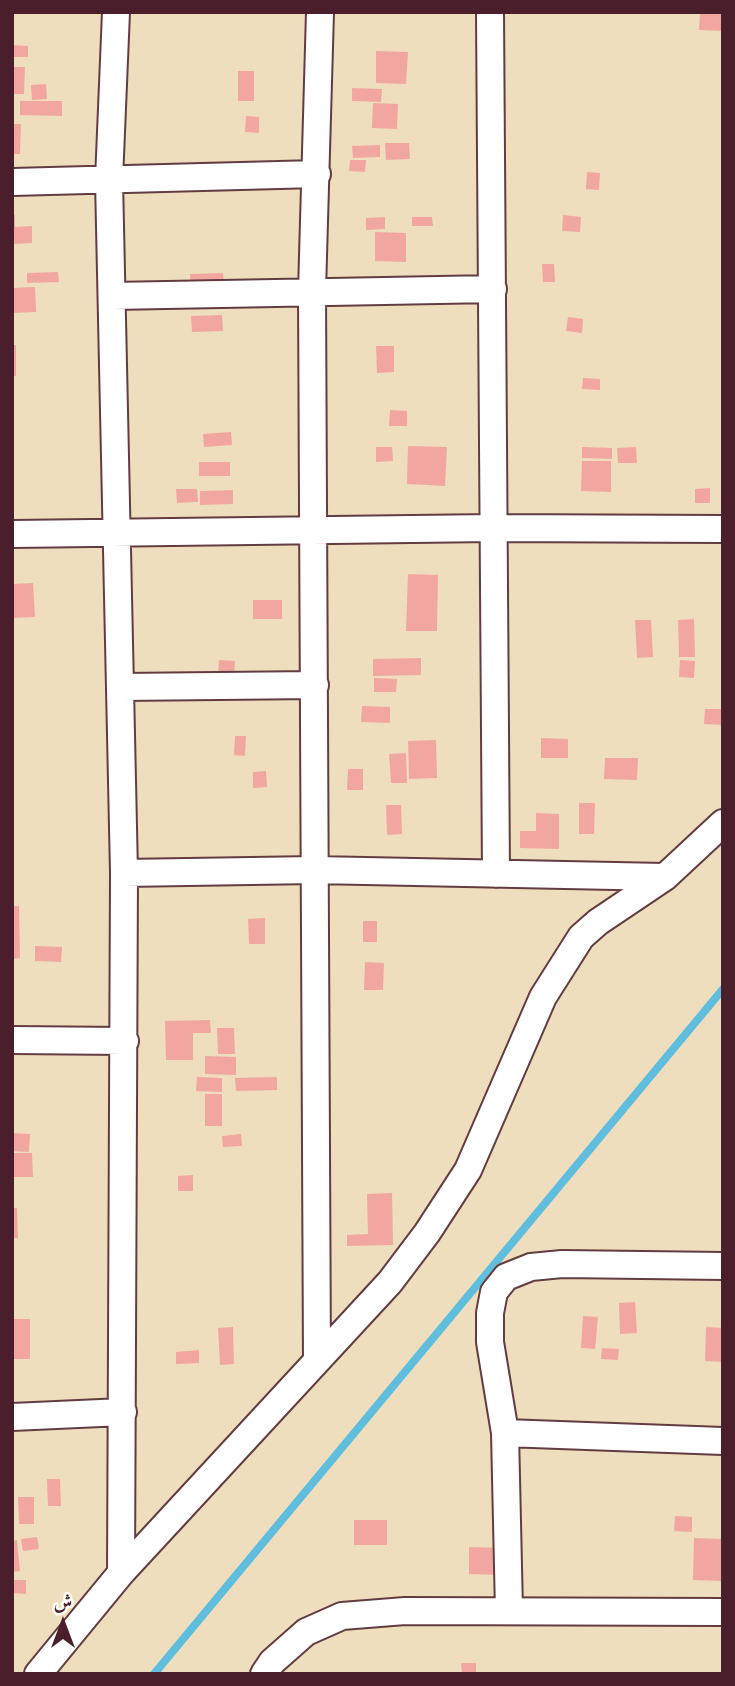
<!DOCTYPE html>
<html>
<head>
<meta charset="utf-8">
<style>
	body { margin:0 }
	#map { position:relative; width:735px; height:1686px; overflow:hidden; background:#eedebd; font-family:"Libre Bodoni",Amiri,serif }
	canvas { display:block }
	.frame { position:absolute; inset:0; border:14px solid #4a1f2b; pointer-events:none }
	.north { position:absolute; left:28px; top:1588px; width:70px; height:70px; -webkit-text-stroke:5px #fdfcf7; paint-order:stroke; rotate:0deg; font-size:19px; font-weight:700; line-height:28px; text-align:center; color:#4a1f2b }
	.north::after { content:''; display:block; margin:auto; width:24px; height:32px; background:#4a1f2b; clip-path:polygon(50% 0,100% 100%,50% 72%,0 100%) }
</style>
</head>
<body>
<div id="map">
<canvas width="735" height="1686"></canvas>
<div class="frame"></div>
<div class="north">ش</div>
</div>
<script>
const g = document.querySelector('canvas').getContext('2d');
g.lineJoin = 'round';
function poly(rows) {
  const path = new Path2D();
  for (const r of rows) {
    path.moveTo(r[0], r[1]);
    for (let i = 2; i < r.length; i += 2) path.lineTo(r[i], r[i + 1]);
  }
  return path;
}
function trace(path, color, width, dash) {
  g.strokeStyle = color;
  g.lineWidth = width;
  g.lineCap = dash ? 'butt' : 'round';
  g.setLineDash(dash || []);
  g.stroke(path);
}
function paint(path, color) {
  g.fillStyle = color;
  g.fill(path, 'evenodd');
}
const stream = poly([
	[154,1674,723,989]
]);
const building = poly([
	[700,12,723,12,723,31,699,30],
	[12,45,28,46,28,57,12,57],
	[376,51,408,52,406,84,376,83],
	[12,67,25,67,24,94,12,94],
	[238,71,254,71,254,101,238,101],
	[46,84,47,99,32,100,31,85],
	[352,88,382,89,381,102,352,101],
	[20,101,62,101,62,116,20,115],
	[373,103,398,104,397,129,372,128],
	[246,116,259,117,259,133,245,132],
	[12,124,21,124,20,154,12,154],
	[385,143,409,143,410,159,386,160],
	[380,145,380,157,353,158,352,146],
	[350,160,366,160,365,172,349,171],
	[587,172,600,173,599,190,586,189],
	[12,215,15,215,15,227,32,226,32,243,12,244],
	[563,215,581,217,580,232,562,231],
	[385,217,385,229,366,230,366,218],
	[412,217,432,217,433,226,412,226],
	[375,232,406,233,406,262,375,261],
	[542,264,554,264,555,282,543,282],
	[58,272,59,282,27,283,27,273],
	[223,273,224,289,191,290,190,274],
	[35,287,36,312,12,313,12,288],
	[222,315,223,331,192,332,191,316],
	[568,317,583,319,582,333,566,331],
	[12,345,16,345,16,376,12,376],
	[376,346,394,346,394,372,377,373],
	[583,378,600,379,600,390,582,389],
	[390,410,407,411,407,426,389,426],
	[231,432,232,445,204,447,203,434],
	[408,446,447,447,445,486,407,484],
	[376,447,392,447,393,461,376,462],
	[582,447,612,448,612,459,582,458],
	[636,447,637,463,618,463,617,448],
	[582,461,611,461,611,492,581,491],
	[199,462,230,462,230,476,199,476],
	[710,488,710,503,695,503,695,489],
	[176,489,197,489,198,502,177,503],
	[233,490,233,504,200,505,200,491],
	[408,574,438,575,437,631,406,631],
	[33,583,35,617,12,618,12,584],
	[253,600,282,600,282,619,253,619],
	[694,619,695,657,679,657,678,620],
	[635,620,651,620,653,657,637,658],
	[421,658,421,675,373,676,373,659],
	[219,660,235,661,234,676,218,675],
	[680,660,695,661,694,678,679,677],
	[374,678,397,679,396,692,374,692],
	[362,706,390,707,390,723,361,722],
	[705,709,723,709,723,725,704,724],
	[235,736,246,736,245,756,234,755],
	[541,738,568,739,568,758,541,758],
	[436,740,437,778,409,779,408,741],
	[406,753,407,783,391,783,389,754],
	[605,758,638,758,637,780,604,779],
	[348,769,363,769,363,790,347,790],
	[266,771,267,787,253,788,253,772],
	[579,803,595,803,594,834,579,834],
	[386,805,401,805,402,834,387,835],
	[536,813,559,814,559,849,520,848,520,831,536,831],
	[12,906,19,906,20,958,12,959],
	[265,918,265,944,249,944,248,919],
	[363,921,377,921,377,942,363,942],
	[35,946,62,947,61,962,35,961],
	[365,962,384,963,383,990,364,990],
	[210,1020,211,1033,193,1033,193,1060,166,1060,165,1021],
	[217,1028,234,1028,235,1054,218,1054],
	[205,1056,236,1057,236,1075,205,1074],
	[197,1077,222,1078,222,1092,196,1091],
	[277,1077,277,1090,236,1091,235,1078],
	[205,1094,222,1094,222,1126,205,1126],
	[12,1133,30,1134,29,1152,12,1151],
	[241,1134,242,1146,223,1147,222,1136],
	[12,1153,32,1153,33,1177,12,1177],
	[193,1175,193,1191,178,1191,178,1176],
	[392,1193,393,1245,347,1246,347,1235,368,1234,367,1194],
	[12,1208,17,1208,18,1238,12,1238],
	[635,1302,637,1333,620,1334,619,1303],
	[583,1316,598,1317,595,1349,581,1348],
	[12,1319,30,1319,30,1359,12,1359],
	[233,1327,234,1364,220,1365,218,1328],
	[706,1327,723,1328,723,1362,705,1361],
	[602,1348,619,1349,618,1360,601,1359],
	[199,1350,199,1363,176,1364,176,1352],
	[47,1479,60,1479,61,1506,48,1506],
	[18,1497,34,1497,34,1524,19,1524],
	[675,1516,692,1517,692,1532,674,1531],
	[354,1520,387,1520,387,1545,354,1545],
	[37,1537,39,1549,23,1551,21,1539],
	[694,1538,723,1539,723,1581,693,1580],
	[17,1540,20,1571,12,1572,12,1541],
	[469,1547,503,1548,502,1575,469,1574],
	[12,1580,26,1580,26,1594,12,1593],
	[461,1663,476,1663,476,1674,462,1674]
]);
const street = poly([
	[116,12,109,180,124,873,121,1573],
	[490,12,496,874],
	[12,182,317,174],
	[112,296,493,289],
	[12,534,492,528,723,529],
	[121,687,315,685],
	[124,873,315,870,665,877],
	[12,1040,125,1041],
	[317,1360,312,291,320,12],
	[12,1417,123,1412],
	[505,1433,723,1441],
	[509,1611,505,1433,490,1342,490,1313,494,1292,506,1277,531,1267,562,1264,723,1266],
	[38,1674,121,1573,390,1282,427,1233,468,1170,543,997,581,937,598,922,665,877,723,823],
	[264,1674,272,1662,306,1632,342,1616,405,1611,723,1612]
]);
trace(stream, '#5fbedd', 8);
paint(building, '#f1a7a0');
trace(street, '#633c41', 30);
trace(street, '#fff', 26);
</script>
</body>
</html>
